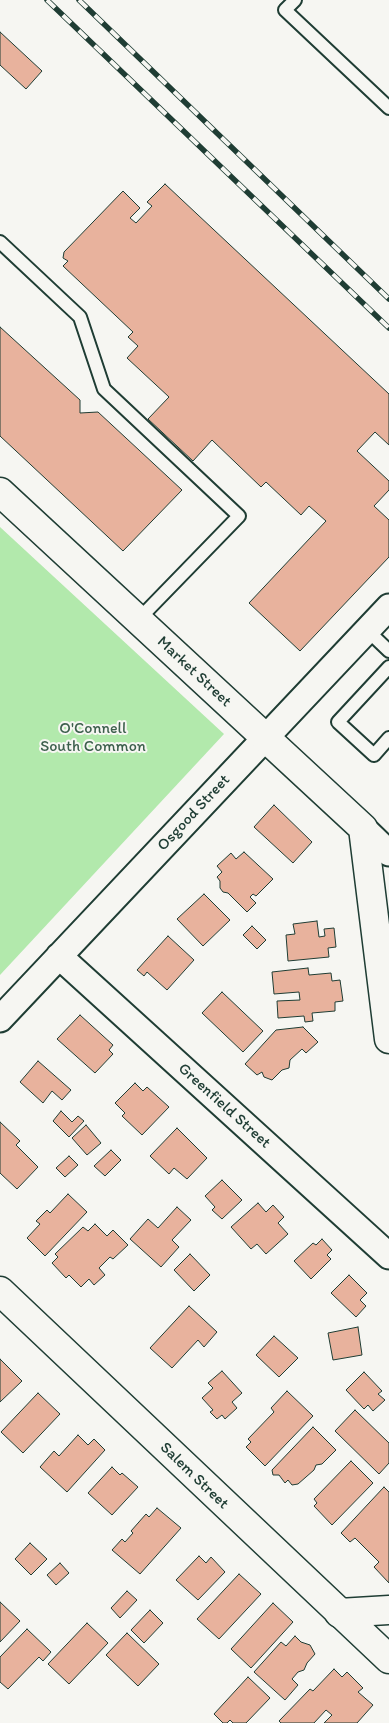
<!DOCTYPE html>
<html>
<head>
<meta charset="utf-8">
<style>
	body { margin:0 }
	canvas { display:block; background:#f6f6f2 }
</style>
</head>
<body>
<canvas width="389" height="1723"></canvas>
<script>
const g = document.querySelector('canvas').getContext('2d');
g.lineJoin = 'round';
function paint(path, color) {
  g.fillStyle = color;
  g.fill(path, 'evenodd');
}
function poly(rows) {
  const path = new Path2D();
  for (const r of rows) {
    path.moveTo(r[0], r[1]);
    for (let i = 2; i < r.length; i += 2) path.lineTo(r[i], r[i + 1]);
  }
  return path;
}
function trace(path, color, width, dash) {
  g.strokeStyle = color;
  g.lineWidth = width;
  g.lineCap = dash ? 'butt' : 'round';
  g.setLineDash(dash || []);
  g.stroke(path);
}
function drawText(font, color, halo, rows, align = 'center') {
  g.font = font + ' Itim,sans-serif';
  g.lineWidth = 4;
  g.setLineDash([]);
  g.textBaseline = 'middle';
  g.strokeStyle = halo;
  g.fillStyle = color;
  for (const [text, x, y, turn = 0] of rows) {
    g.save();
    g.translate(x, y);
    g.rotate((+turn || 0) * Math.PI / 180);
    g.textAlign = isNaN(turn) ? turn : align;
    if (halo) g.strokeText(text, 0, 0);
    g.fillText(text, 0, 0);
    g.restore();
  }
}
const green = poly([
	[0,527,224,734,0,975]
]);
const building = poly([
	[0,32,42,71,26,89,0,65,0,32],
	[165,184,389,394,389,445,375,432,357,451,389,481,389,490,374,506,389,520,389,557,300,651,249,603,326,521,309,506,301,515,266,482,261,487,212,440,193,461,148,419,169,397,127,358,138,346,128,337,133,332,63,266,68,261,63,258,64,252,123,191,140,208,130,218,136,223,152,206,147,202,165,184],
	[0,327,80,400,80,413,98,412,182,490,123,551,0,436,0,327],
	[274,805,312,842,293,863,254,827,274,805],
	[244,852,273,879,256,896,253,894,250,897,256,903,247,912,228,893,223,892,220,888,220,881,217,877,222,872,217,866,231,853,236,859,244,852],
	[204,894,230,920,203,946,177,919,204,894],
	[317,921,319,937,325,936,324,929,334,928,336,947,328,948,329,957,288,961,286,935,295,934,293,924,317,921],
	[252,926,266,940,257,949,243,935,252,926],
	[168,936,194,960,167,990,147,972,144,976,137,970,168,936],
	[308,968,309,975,331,973,332,981,340,980,343,1001,335,1002,335,1011,312,1013,313,1021,305,1022,304,1016,278,1018,277,1001,300,1000,299,992,274,994,272,972,308,968],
	[222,992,263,1031,243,1052,202,1013,222,992],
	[80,1015,113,1045,109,1050,113,1054,95,1073,57,1039,80,1015],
	[303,1027,318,1042,306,1053,302,1049,290,1060,289,1068,282,1070,272,1080,264,1077,262,1072,257,1075,245,1064,276,1030,303,1027],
	[38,1061,71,1090,62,1100,52,1091,43,1103,20,1082,38,1061],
	[135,1083,143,1091,147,1087,169,1107,142,1135,122,1116,125,1113,115,1103,135,1083],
	[61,1111,72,1122,78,1116,84,1121,69,1137,53,1121,61,1111],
	[0,1122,20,1141,16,1145,38,1167,17,1189,0,1173,0,1122],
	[86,1125,101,1143,87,1155,72,1138,86,1125],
	[177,1128,207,1158,187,1179,174,1168,169,1174,150,1156,177,1128],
	[111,1150,121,1160,105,1176,94,1166,111,1150],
	[69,1156,78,1165,65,1177,56,1168,69,1156],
	[222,1180,242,1200,222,1219,212,1210,215,1207,205,1196,222,1180],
	[68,1194,87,1212,45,1256,27,1238,40,1224,36,1221,47,1210,50,1213,68,1194],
	[258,1203,266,1212,273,1205,284,1217,278,1223,288,1234,266,1254,257,1244,251,1249,231,1227,258,1203],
	[177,1207,191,1220,172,1240,179,1247,161,1267,130,1239,148,1219,158,1228,177,1207],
	[95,1224,107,1236,113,1230,128,1245,113,1259,110,1257,99,1268,105,1275,94,1285,89,1279,81,1287,69,1275,66,1278,52,1263,58,1257,55,1254,83,1227,88,1231,95,1224],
	[322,1239,332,1250,327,1255,331,1259,311,1279,294,1261,313,1243,316,1245,322,1239],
	[190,1254,210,1275,194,1291,174,1270,190,1254],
	[349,1275,367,1293,360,1300,366,1306,356,1317,331,1293,349,1275],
	[189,1306,217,1332,204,1347,198,1340,172,1368,150,1348,189,1306],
	[358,1327,362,1355,333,1360,328,1333,358,1327],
	[274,1336,298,1358,279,1377,256,1355,274,1336],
	[0,1359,22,1381,0,1402,0,1359],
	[222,1371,242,1393,232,1402,237,1408,225,1419,222,1415,217,1419,210,1412,213,1410,202,1398,213,1388,208,1383,222,1371],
	[364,1372,382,1391,378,1394,385,1400,373,1411,368,1405,364,1409,346,1390,364,1372],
	[287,1391,313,1416,265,1466,246,1447,251,1442,248,1439,274,1412,271,1408,287,1391],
	[38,1393,60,1414,23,1453,1,1432,38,1393],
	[355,1410,389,1443,389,1463,379,1474,335,1431,355,1410],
	[313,1427,336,1450,322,1464,316,1465,314,1470,298,1484,292,1485,288,1480,285,1483,279,1475,273,1475,272,1470,313,1427],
	[78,1435,88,1445,94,1439,105,1450,67,1492,40,1467,54,1451,59,1456,78,1435],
	[351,1461,373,1483,332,1525,314,1506,317,1503,314,1499,351,1461],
	[112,1467,120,1475,122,1473,138,1487,112,1515,88,1493,112,1467],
	[384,1487,389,1492,389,1583,374,1567,379,1562,355,1538,350,1542,341,1533,384,1487],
	[157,1508,181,1528,140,1574,112,1550,122,1539,125,1542,133,1533,131,1531,146,1514,149,1517,157,1508],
	[30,1543,47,1559,31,1575,15,1559,30,1543],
	[199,1556,206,1563,211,1557,225,1572,198,1600,176,1580,199,1556],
	[60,1563,69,1573,56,1585,47,1575,60,1563],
	[239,1574,261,1594,219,1639,197,1619,239,1574],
	[127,1591,137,1600,120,1618,111,1608,127,1591],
	[0,1602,20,1621,0,1642,0,1602],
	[273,1603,293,1622,251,1668,231,1649,273,1603],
	[150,1610,163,1623,144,1643,131,1630,150,1610],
	[87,1623,108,1643,69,1684,48,1664,87,1623],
	[27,1629,51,1652,43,1661,39,1657,8,1689,0,1682,0,1657,27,1629],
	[127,1633,159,1664,138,1686,106,1655,127,1633],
	[295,1636,301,1642,310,1645,315,1654,307,1663,304,1670,298,1672,292,1679,298,1685,285,1700,254,1672,281,1642,286,1646,295,1636],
	[334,1669,342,1677,347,1672,363,1688,358,1692,373,1705,357,1723,324,1723,332,1715,326,1710,314,1723,281,1723,279,1721,310,1689,313,1691,334,1669],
	[248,1677,270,1698,246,1723,233,1723,230,1720,227,1723,223,1723,214,1714,248,1677]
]);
const service = poly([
	[295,0,285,10,389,108],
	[0,242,80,317,104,389,239,516,138,620],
	[367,630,389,651],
	[389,667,338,722,374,755,389,738]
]);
const minor = poly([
	[363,828,389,853],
	[59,956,389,1256],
	[0,1019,389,607]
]);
const tertiary = poly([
	[0,492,363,828,389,1039],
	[339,1613,389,1610]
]);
const secondary = poly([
	[0,1291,389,1659]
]);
const rail = poly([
	[47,0,389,328],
	[79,0,389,299]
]);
const streetNames = [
	["Market Street",194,672,43],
	["Osgood Street",194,813,-47],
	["Greenfield Street",224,1106,42],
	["Salem Street",194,1476,44]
];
const parkNames = [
	["O'Connell",93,729],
	["South Common",93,747]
];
paint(green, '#b2e9ac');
paint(building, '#e8b29d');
trace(building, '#1f3d34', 1);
trace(service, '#1f3d34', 16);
trace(minor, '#1f3d34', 29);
trace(tertiary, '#1f3d34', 31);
trace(secondary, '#1f3d34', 31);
trace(service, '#f6f6f2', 12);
trace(minor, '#f6f6f2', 25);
trace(tertiary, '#f6f6f2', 28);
trace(secondary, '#f6f6f2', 28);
trace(rail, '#1f3d34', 5.5);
trace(rail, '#f6f6f2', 4, [11]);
drawText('16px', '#1f3d34', '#f6f6f2', streetNames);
drawText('16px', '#3c5f4c', '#f6f6f2', parkNames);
</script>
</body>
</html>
